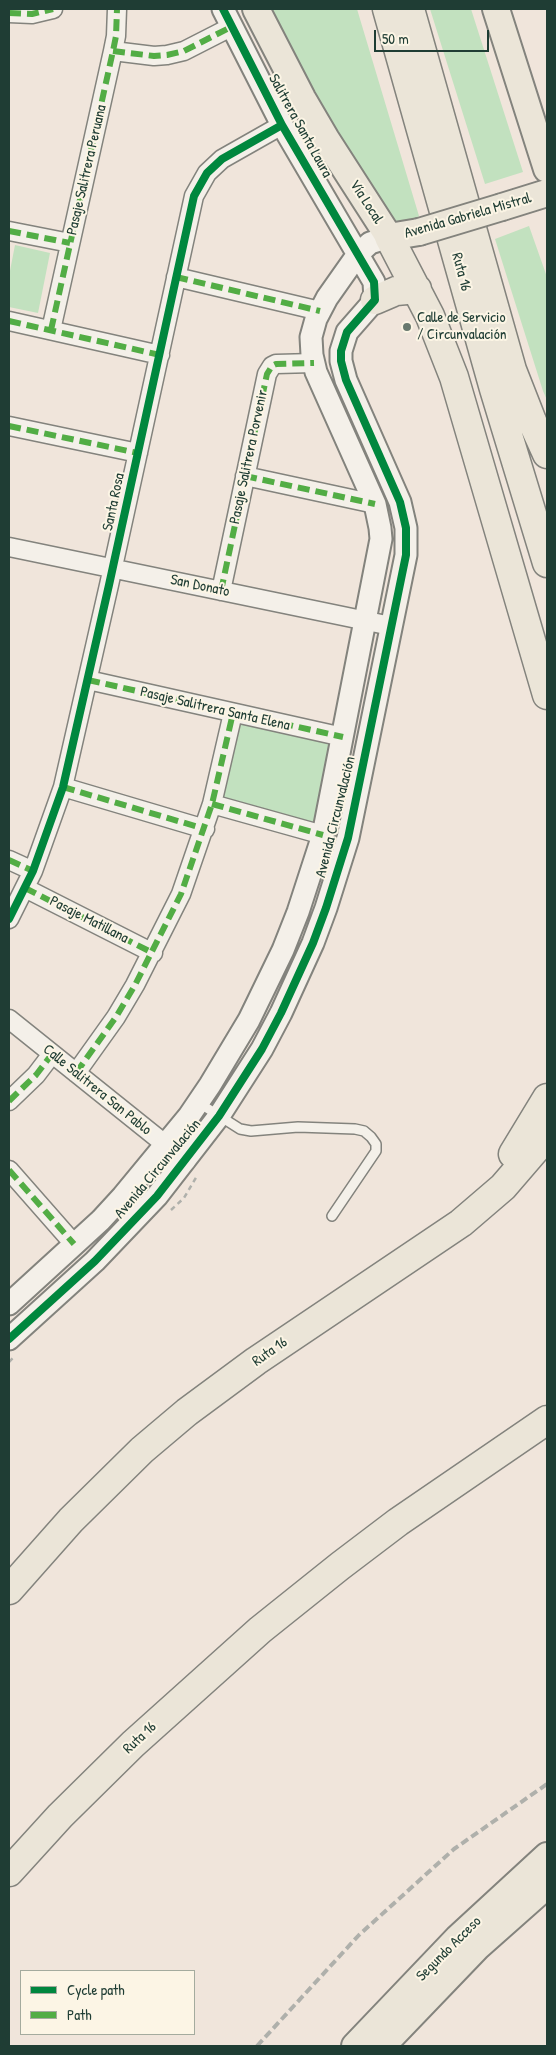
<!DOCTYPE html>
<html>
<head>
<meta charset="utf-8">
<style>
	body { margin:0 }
	#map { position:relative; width:556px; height:2055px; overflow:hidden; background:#f0e5db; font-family:"Patrick Hand",sans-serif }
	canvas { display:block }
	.frame { position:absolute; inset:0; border:10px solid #1f3d34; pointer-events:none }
	.legend { position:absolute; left:20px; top:1970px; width:175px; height:65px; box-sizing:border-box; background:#fcf5e5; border:1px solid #a4ab9e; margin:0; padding:6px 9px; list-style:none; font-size:15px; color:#1f3d34 }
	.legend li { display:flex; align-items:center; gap:10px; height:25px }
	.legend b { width:25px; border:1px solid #a4ab9e }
	.scale { position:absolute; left:374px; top:30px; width:115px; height:22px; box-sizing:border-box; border:2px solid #1f3d34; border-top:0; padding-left:6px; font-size:15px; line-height:18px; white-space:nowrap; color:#1f3d34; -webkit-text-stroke:4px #fcf5e5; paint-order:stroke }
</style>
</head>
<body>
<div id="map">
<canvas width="556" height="2055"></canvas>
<div class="frame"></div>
<ul class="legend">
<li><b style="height:6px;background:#00873e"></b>Cycle path</li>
<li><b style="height:6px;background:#52ad45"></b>Path</li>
</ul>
<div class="scale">50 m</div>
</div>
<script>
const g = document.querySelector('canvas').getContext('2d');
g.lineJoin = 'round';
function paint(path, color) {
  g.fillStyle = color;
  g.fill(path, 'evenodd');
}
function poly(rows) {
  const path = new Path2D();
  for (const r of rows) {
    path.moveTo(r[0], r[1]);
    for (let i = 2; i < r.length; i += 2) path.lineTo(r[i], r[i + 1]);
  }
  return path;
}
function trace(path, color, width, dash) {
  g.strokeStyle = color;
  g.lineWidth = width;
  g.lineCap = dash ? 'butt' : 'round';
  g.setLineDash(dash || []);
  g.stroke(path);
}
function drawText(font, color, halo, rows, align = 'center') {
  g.font = font + ' "Patrick Hand",sans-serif';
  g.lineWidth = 4;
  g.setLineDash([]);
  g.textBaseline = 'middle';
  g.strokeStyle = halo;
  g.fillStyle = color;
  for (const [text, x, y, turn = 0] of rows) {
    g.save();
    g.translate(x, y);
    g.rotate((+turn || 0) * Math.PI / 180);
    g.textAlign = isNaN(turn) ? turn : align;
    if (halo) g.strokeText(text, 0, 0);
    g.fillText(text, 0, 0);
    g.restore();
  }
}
const green = poly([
	[270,9,357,9,419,216,407,226,390,218,334,133],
	[430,9,471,9,523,172,485,184],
	[529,226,547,277,547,400,543,391,495,239],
	[15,245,50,253,38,313,9,307,9,276],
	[243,721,331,740,334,746,317,824,311,828,225,803,220,795,233,728]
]);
const path = poly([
	[171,1210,184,1198,197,1176],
	[9,1362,15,1356]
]);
const service = poly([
	[199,1103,240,1129,251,1131,298,1127,355,1129,364,1131,371,1137,376,1144,376,1151,332,1216]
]);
const minor = poly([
	[9,13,32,14,53,9],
	[113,51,154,56,167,55,184,51,231,27],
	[9,231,70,243],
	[176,277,320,311],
	[9,321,160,355],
	[51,330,113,51,116,36,117,9],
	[9,426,138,453],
	[245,476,375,504],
	[9,547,391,626],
	[221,591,267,374,272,366,276,364,314,363],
	[88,680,343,737],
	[63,787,205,829],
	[212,804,323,835],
	[9,860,33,871],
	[25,888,153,953],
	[9,919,33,871,63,787,109,585,194,196,207,173,222,159,282,125],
	[9,1019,186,1161],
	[76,1073,116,1017,135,985,181,894,212,804,233,713],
	[9,1101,36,1075,52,1054],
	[9,1170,74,1244]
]);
const tertiary = poly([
	[9,1304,101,1220,123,1196,189,1116,210,1085,249,1020,283,950,298,912,323,835,381,539,380,528,375,504,316,372,312,355,311,337,316,319,327,298,358,254,370,243,389,237],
	[9,1339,95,1261,157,1196,219,1116,262,1049,281,1013,313,943,326,908,348,838,406,555,406,528,400,502,346,380,341,361,341,351,347,332,375,300,374,282,282,125,223,9]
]);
const primary = poly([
	[256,9,302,98,326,139,389,237,419,232],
	[496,9,547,169],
	[502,207,547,193],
	[355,2046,458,1938,547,1856],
	[382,2046,477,1947,547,1885]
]);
const motorway = poly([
	[387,9,494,389,547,563],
	[410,9,512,370,532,421,547,454],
	[389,237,430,316,454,377,547,695],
	[375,300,396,291,417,289],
	[513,1154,547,1098],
	[9,1590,71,1520,142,1450,187,1412,256,1361,461,1223,503,1187,547,1136],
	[9,1872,60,1816,133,1744,260,1630,340,1566,398,1522,547,1420]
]);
const rail = poly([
	[257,2046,359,1935,454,1849,547,1784]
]);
const primaryBridge = poly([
	[419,232,502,207]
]);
const quiet = poly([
	[9,13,32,14,53,9],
	[113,51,154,56,167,55,184,51,231,27],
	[9,231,70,243],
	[176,277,320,311],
	[9,321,160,355],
	[51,330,113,51,116,36,117,9],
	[9,426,138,453],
	[245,476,375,504],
	[221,591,267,374,272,366,276,364,314,363],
	[88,680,343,737],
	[63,787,205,829],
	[212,804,323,835],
	[9,860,33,871],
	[25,888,153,953],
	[76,1073,116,1017,135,985,181,894,212,804,233,713],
	[9,1101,36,1075,52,1054],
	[9,1170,74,1244]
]);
const cycleway = poly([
	[9,919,33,871,63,787,109,585,194,196,207,173,222,159,282,125],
	[9,1339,95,1261,157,1196,219,1116,262,1049,281,1013,313,943,326,908,348,838,406,555,406,528,400,502,346,380,341,361,341,351,347,332,375,300,374,282,282,125,223,9]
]);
const markers = [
	[407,327,5,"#68786e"]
];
const streetNames = [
	["Salitrera Santa Laura",300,126,61],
	["Pasaje Salitrera Peruana",87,170,-77],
	["Vía Local",366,202,57],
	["Avenida Gabriela Mistral",468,216,-16],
	["Ruta 16",461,272,75],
	["Pasaje Salitrera Porvenir",249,457,-78],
	["Santa Rosa",114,502,-78],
	["San Donato",200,586,12],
	["Pasaje Salitrera Santa Elena",215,709,13],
	["Avenida Circunvalación",336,817,-76],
	["Pasaje Matillana",89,920,27],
	["Calle Salitrera San Pablo",97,1090,39],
	["Avenida Circunvalación",158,1169,-50],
	["Ruta 16",270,1352,-35],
	["Ruta 16",140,1738,-43],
	["Segundo Acceso",449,1949,-45]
];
const poiNames = [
	["Calle de Servicio",417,318],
	["/ Circunvalación",417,335]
];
paint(green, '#c2e1bf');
trace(service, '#83837d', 12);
trace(minor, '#83837d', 21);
trace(tertiary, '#83837d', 25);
trace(primary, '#83837d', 30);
trace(motorway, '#83837d', 31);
trace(path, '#afb0ab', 2.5, [5, 4]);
trace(service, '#f4f0e9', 9);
trace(minor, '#f4f0e9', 18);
trace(tertiary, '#f4f0e9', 21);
trace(primary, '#ebe5d8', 26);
trace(motorway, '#ebe5d8', 28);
trace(rail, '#afb0ab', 4, [8, 4]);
trace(primaryBridge, '#83837d', 30, []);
trace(primaryBridge, '#ebe5d8', 26);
trace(quiet, '#52ad45', 6, [12, 6]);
trace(cycleway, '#00873e', 8);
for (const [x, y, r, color] of markers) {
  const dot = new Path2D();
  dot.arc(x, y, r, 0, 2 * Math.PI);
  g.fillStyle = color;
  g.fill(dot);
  trace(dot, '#fcf5e5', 2);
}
drawText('15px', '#1f3d34', '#fcf5e5', streetNames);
drawText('15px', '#1f3d34', '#fcf5e5', poiNames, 'left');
</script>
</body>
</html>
